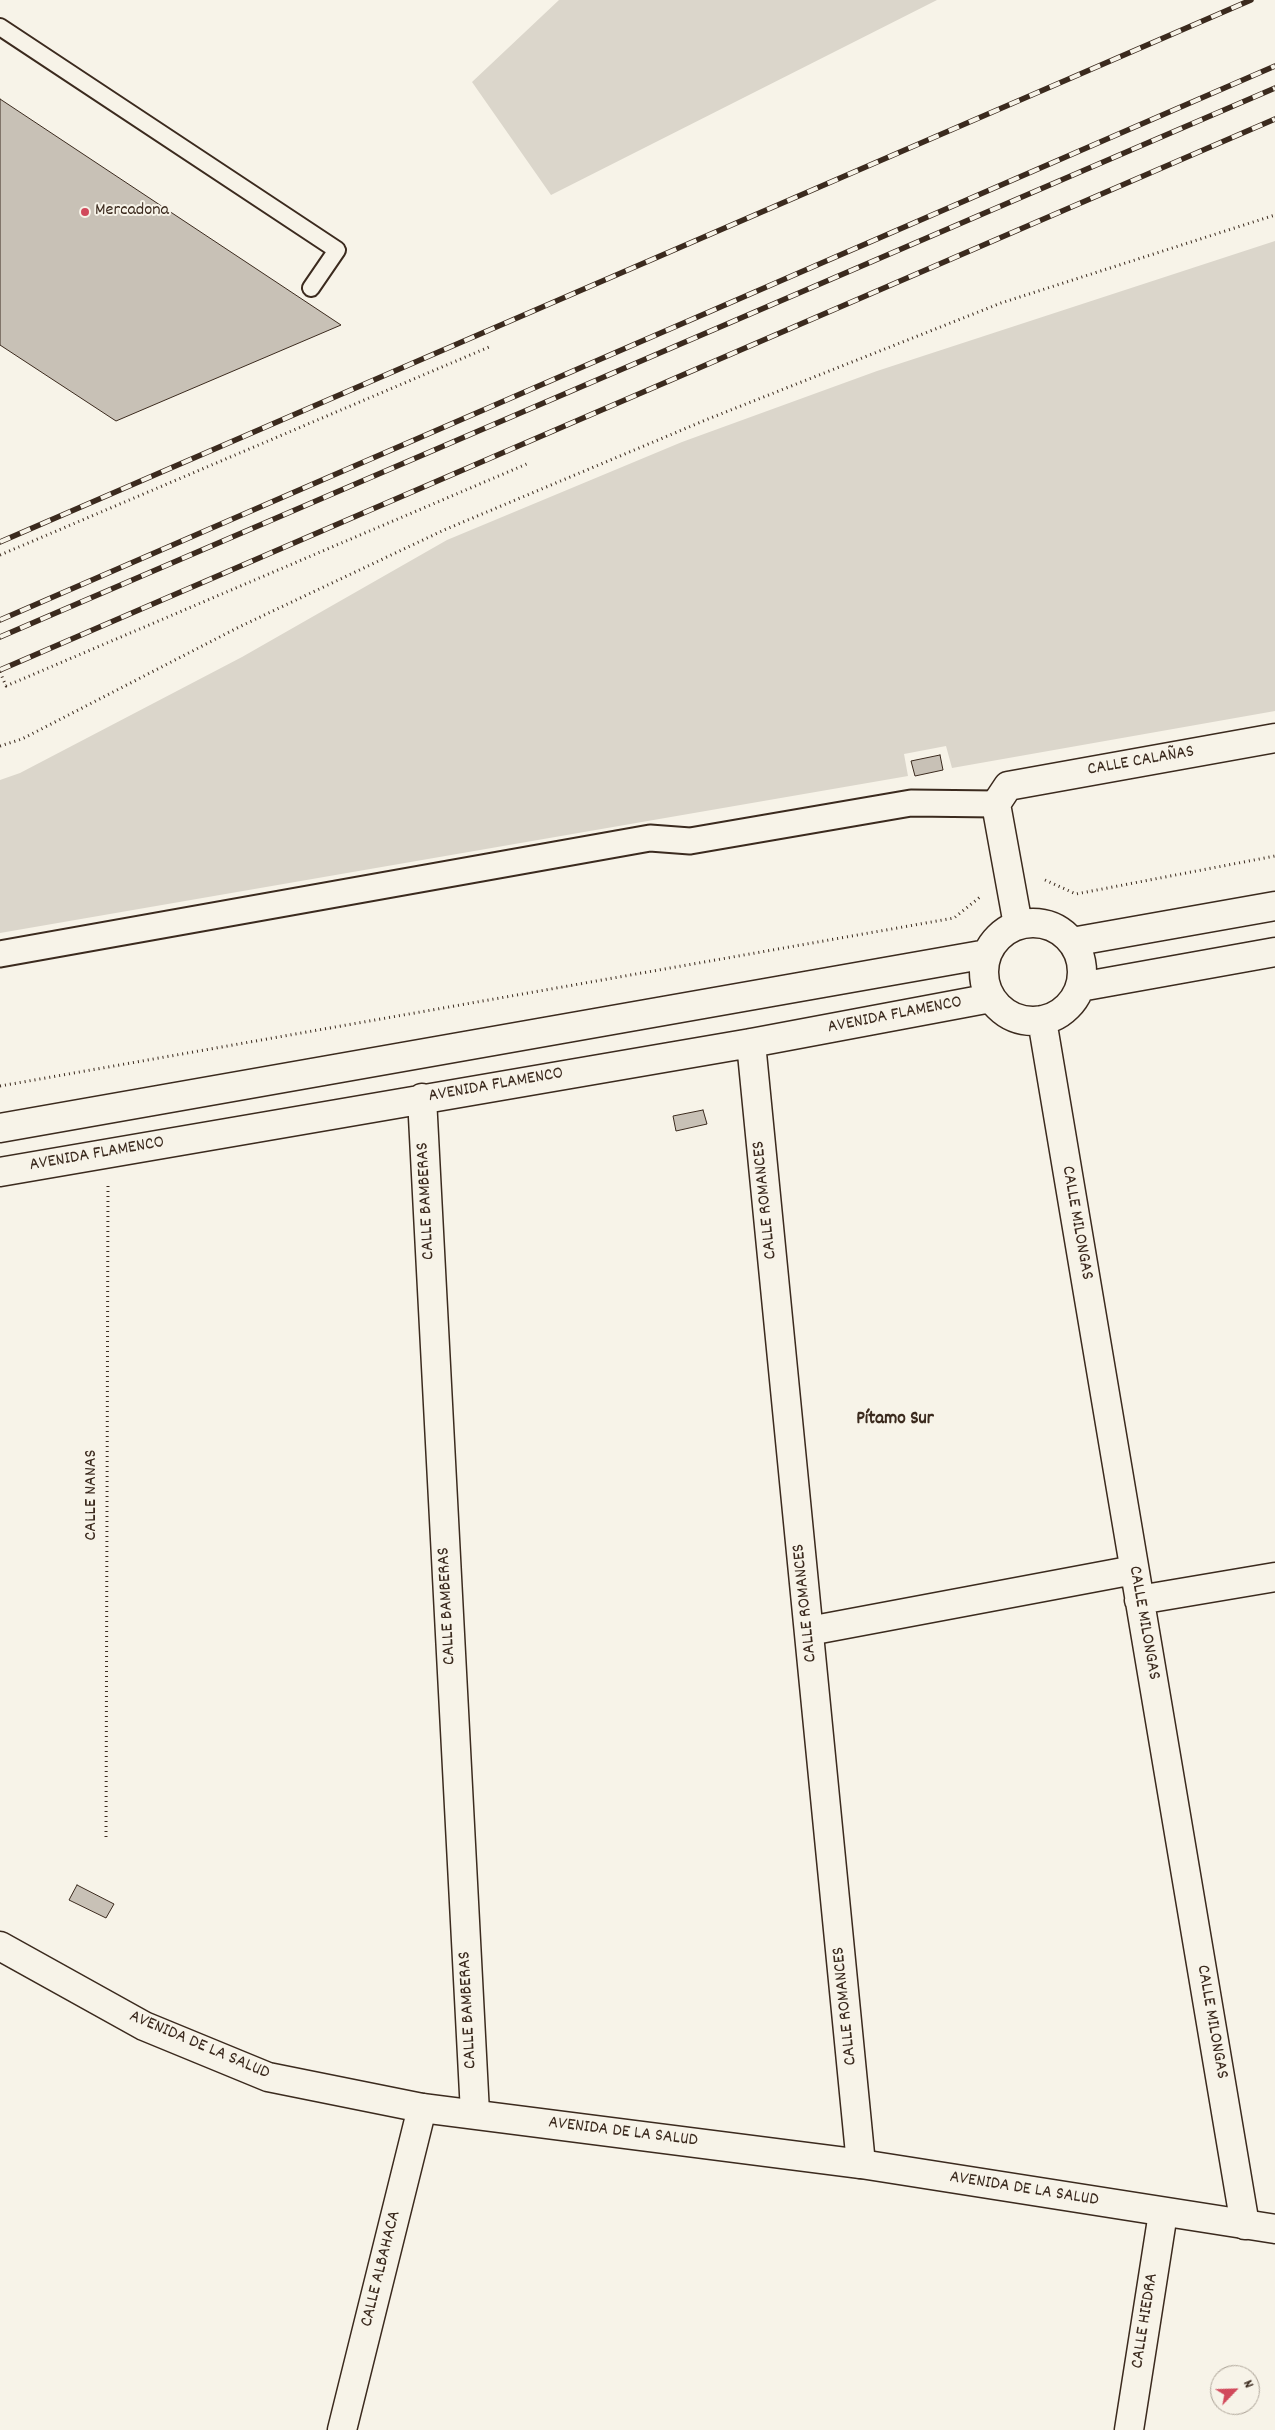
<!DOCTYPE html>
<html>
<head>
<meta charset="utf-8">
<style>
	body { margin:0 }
	#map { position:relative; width:1275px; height:2430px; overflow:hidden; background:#f7f3e8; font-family:Dekko,sans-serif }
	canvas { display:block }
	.north { position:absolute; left:1210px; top:2365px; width:50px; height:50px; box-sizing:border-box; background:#f7f3e8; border:1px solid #aca397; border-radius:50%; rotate:66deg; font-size:14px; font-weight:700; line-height:20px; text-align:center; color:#3b2a1e }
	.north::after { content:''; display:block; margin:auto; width:18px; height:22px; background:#d1495b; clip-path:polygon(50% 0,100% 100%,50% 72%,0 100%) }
</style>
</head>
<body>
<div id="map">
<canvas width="1275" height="2430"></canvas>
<div class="north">N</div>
</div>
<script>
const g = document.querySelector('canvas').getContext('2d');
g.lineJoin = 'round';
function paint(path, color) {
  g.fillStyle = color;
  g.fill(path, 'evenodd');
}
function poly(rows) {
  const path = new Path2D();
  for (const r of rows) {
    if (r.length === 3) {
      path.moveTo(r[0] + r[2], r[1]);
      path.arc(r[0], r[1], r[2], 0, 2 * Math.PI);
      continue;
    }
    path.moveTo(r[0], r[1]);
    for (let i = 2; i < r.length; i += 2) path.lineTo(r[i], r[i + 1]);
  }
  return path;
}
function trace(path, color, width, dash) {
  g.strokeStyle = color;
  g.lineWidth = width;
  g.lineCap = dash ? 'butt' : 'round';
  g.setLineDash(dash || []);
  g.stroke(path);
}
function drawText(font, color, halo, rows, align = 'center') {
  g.font = font + ' Dekko,sans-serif';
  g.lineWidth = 4;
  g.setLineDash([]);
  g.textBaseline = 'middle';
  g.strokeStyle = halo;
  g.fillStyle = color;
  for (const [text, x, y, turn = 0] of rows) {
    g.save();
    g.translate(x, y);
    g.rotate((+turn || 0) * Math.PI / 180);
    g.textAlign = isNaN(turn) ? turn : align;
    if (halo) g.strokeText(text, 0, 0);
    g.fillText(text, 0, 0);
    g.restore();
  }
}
const green = poly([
	[559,0,937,0,551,195,472,82],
	[1275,241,1275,711,952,768,946,746,904,754,908,776,0,933,0,780,20,773,242,657,447,540,682,442,877,371]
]);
const building = poly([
	[0,99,341,325,116,421,0,345,0,99],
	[940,755,943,770,915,776,911,761,940,755],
	[703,1110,707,1124,676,1131,673,1116,703,1110],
	[77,1885,114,1904,106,1918,69,1900,77,1885]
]);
const path = poly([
	[0,555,489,347],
	[0,672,6,686,529,463],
	[0,746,22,739,239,627,444,530,708,419,1001,303,1275,215],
	[1045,880,1076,894,1275,856],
	[0,1086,954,918,980,897],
	[106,1837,108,1186]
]);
const service = poly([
	[0,27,337,250,311,288]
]);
const pedestrian = poly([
	[0,954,650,838,690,841,911,803,996,804]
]);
const minor = poly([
	[1033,972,49],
	[1018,925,996,804,1008,786,1275,738],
	[1072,942,1275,906],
	[1080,987,1275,952],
	[1042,1020,1245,2225],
	[751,1043,861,2164],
	[422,1098,475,2113],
	[0,1128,987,954],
	[0,1172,751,1043,991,998],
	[1139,1600,1275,1577],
	[809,1631,1134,1570],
	[342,2430,422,2108],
	[1129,2430,1163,2213]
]);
const tertiary = poly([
	[0,1946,144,2026,268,2077,422,2108,861,2164,1275,2229]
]);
const rail = poly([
	[0,542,1251,0],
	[0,620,1275,66],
	[0,637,1275,88],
	[0,670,1275,119]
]);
const markers = [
	[85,212,5,"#d1495b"]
];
const poiNames = [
	["Mercadona",95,212]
];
const streetNames = [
	["CALLE CALAÑAS",1141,762,-10],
	["AVENIDA FLAMENCO",895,1016,-11],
	["AVENIDA FLAMENCO",496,1086,-10],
	["AVENIDA FLAMENCO",97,1155,-10],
	["CALLE ROMANCES",766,1200,-96],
	["CALLE BAMBERAS",427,1201,-93],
	["CALLE MILONGAS",1076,1223,80],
	["CALLE NANAS",93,1495,-90],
	["CALLE ROMANCES",806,1603,-96],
	["CALLE BAMBERAS",448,1606,-93],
	["CALLE MILONGAS",1143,1623,80],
	["CALLE ROMANCES",846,2006,-96],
	["CALLE BAMBERAS",469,2010,-93],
	["CALLE MILONGAS",1211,2022,80],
	["AVENIDA DE LA SALUD",199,2046,23],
	["AVENIDA DE LA SALUD",623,2133,7],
	["AVENIDA DE LA SALUD",1024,2190,9],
	["CALLE ALBAHACA",382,2269,-76],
	["CALLE HIEDRA",1146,2321,-81]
];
const neighbourhoodNames = [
	["Pítamo Sur",895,1420]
];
paint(green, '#dbd6cb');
paint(building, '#c8c1b6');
trace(building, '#3b2a1e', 1);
trace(service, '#3b2a1e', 20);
trace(pedestrian, '#3b2a1e', 29);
trace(minor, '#3b2a1e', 31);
trace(tertiary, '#3b2a1e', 31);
trace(path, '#3b2a1e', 3, [1, 4]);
trace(service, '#f7f3e8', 16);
trace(pedestrian, '#f7f3e8', 25);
trace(minor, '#f7f3e8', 28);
trace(tertiary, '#f7f3e8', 28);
trace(rail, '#3b2a1e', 5.5);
trace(rail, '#f7f3e8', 4, [11]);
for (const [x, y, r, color] of markers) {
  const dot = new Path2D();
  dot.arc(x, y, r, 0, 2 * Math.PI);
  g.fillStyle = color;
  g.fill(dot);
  trace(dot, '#f7f3e8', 2);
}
drawText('18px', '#3b2a1e', '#f7f3e8', poiNames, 'left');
drawText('18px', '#3b2a1e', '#f7f3e8', streetNames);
drawText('bold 19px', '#3b2a1e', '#f7f3e8', neighbourhoodNames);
</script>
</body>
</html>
